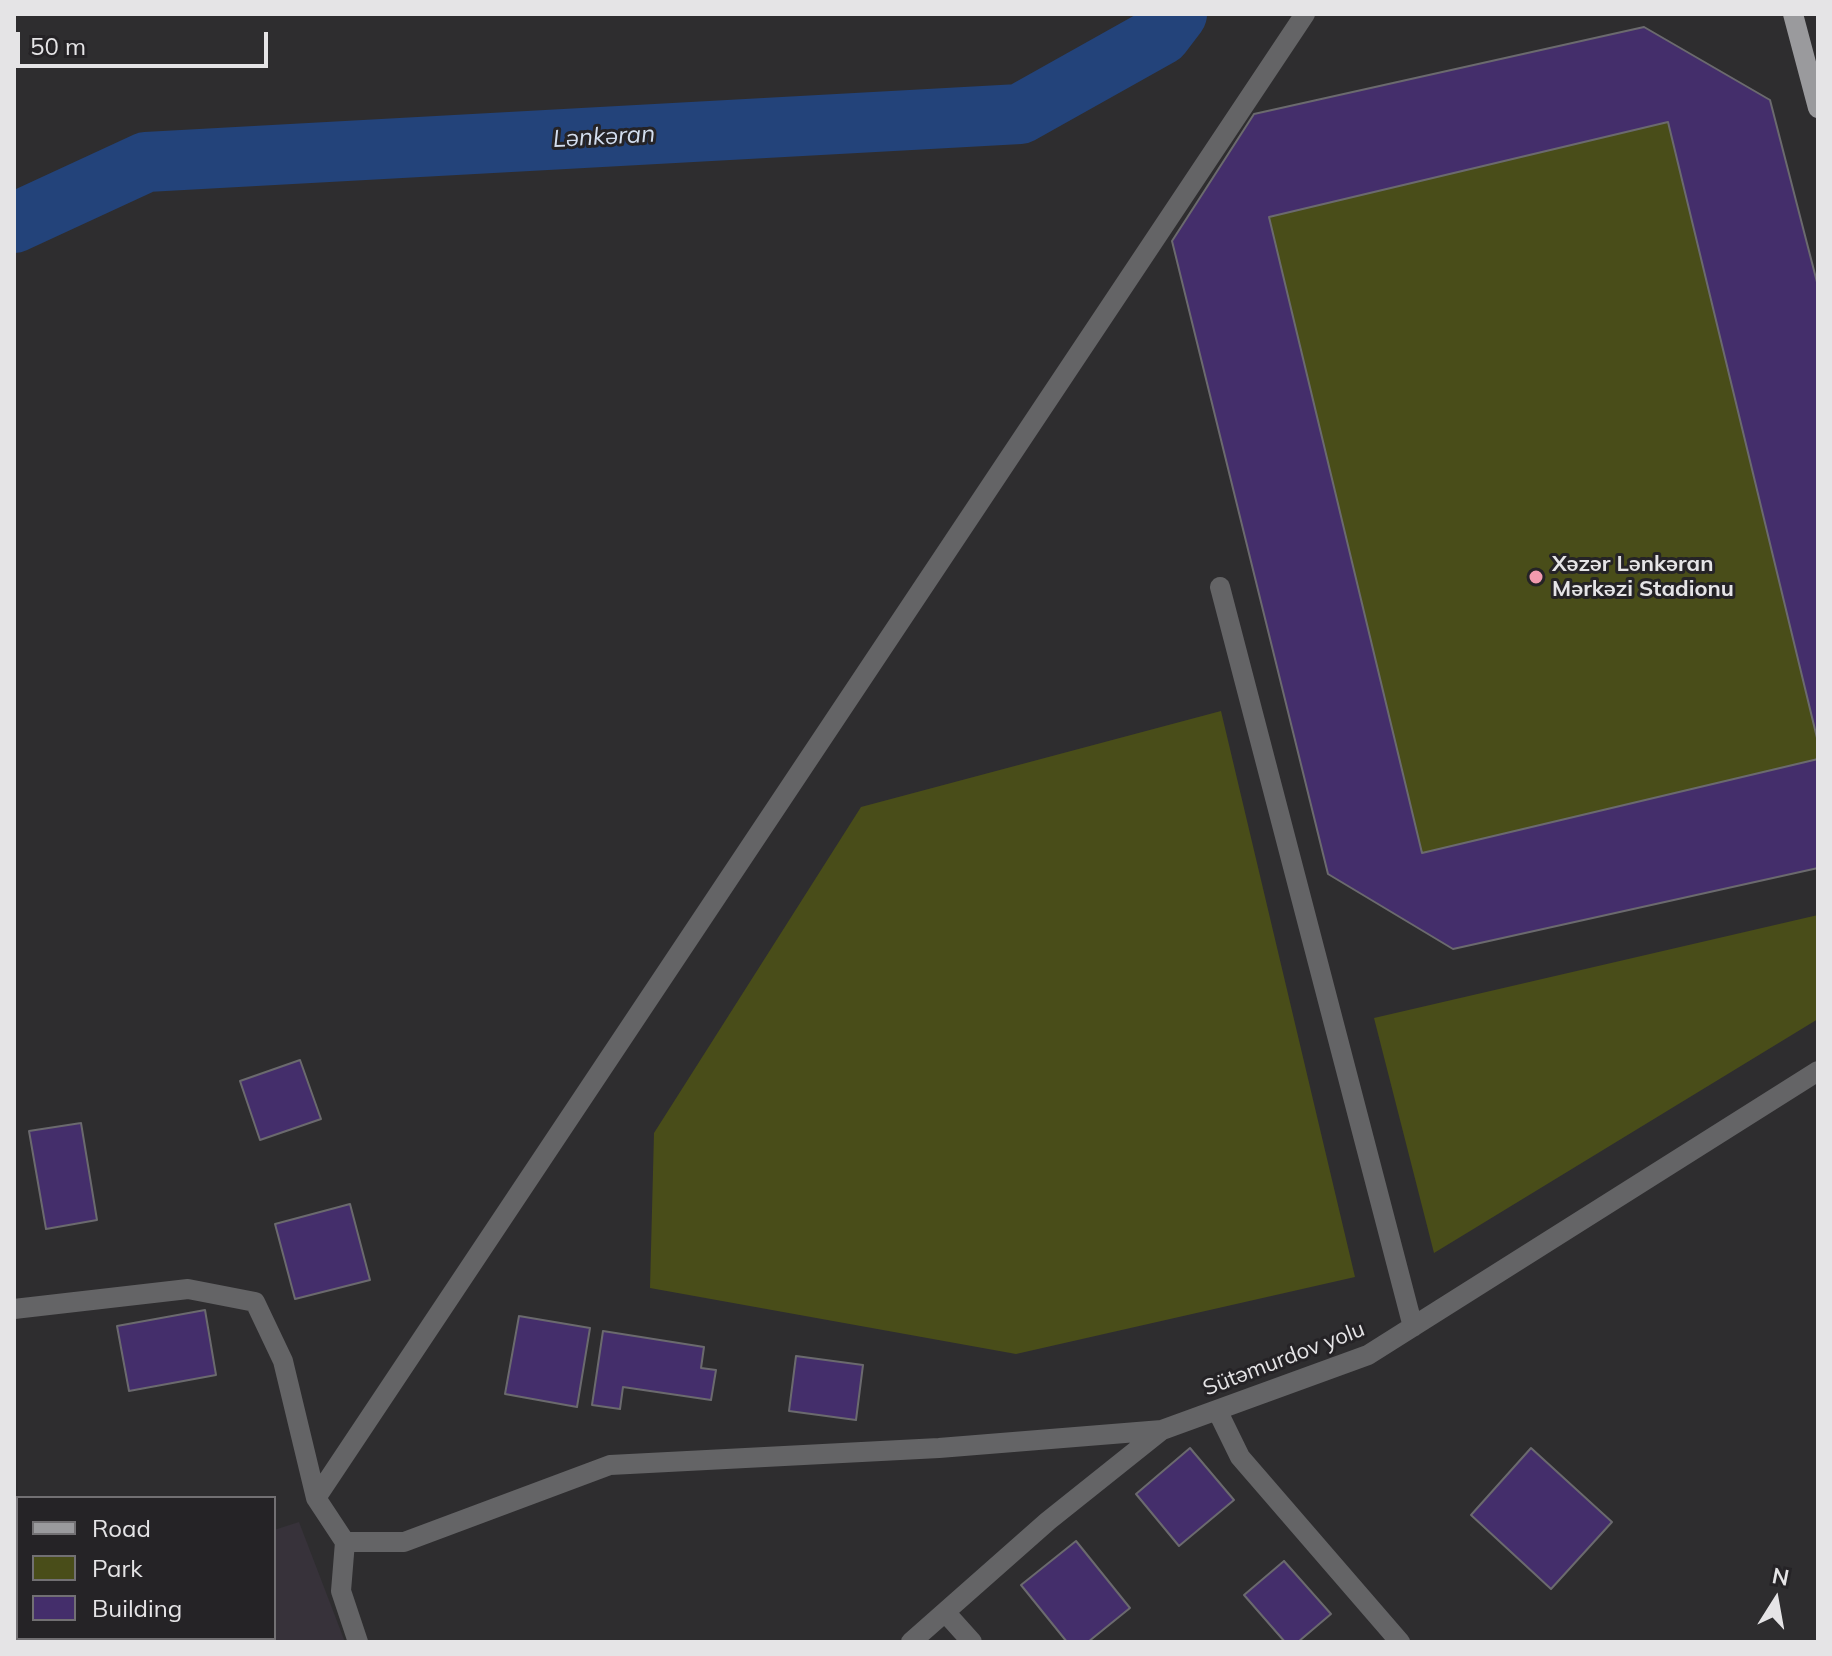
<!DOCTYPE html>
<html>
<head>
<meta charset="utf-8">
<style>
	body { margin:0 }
	#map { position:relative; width:1832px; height:1656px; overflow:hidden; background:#2e2d2f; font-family:Mulish,sans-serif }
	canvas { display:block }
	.frame { position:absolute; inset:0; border:16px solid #e5e4e6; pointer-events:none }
	.legend { position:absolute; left:16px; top:1496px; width:260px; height:144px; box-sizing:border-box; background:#252326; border:2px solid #727073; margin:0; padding:10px 14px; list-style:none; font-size:24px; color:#e5e4e6 }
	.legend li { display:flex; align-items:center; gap:16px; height:40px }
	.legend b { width:40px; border:2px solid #727073 }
	.north { position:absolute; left:1736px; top:1560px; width:80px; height:80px; -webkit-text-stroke:6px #252326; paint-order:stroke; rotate:11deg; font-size:22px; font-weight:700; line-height:32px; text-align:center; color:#e5e4e6 }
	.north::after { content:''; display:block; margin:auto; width:28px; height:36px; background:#e5e4e6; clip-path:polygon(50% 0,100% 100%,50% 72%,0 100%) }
	.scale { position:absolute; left:16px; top:32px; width:252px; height:36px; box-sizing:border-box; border:4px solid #e5e4e6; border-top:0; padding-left:10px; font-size:24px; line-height:28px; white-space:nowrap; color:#e5e4e6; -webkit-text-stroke:6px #252326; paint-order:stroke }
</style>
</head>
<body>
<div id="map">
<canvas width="1832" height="1656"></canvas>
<div class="frame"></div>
<ul class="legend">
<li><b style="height:10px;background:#9a9a9d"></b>Road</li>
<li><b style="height:22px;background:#494d19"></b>Park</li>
<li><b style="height:22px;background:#442e6b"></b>Building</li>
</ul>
<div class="north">N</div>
<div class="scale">50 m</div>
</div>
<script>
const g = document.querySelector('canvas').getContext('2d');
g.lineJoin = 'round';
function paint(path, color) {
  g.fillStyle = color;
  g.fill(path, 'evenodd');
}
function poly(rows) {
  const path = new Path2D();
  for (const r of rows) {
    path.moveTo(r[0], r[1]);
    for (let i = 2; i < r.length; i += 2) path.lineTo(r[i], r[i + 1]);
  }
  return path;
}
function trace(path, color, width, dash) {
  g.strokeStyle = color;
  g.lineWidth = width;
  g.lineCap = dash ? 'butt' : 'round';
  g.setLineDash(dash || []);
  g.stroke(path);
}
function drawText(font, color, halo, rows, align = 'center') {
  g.font = font + ' Mulish,sans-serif';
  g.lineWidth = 6;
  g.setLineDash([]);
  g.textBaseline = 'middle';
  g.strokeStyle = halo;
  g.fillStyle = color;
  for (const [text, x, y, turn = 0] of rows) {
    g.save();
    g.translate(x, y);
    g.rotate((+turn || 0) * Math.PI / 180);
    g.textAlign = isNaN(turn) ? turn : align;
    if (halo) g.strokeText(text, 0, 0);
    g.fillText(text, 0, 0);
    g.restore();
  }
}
const built = poly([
	[299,1522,345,1642,14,1642,14,1612,18,1611,18,1638,274,1638,274,1530]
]);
const green = poly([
	[1644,27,1770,100,1818,286,1818,868,1453,949,1328,874,1172,241,1254,114],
	[1221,711,1355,1277,1016,1354,650,1288,654,1133,861,807],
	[1818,915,1818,1019,1434,1253,1374,1018]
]);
const river = poly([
	[14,223,146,162,1020,114,1161,35,1177,14]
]);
const building = poly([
	[1644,27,1770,100,1818,286,1818,742,1668,122,1269,217,1422,853,1818,759,1818,868,1453,949,1328,874,1172,241,1254,114,1644,27],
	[300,1060,321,1119,260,1140,240,1081,300,1060],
	[81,1123,97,1220,46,1229,29,1131,81,1123],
	[350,1204,370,1280,295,1299,275,1224,350,1204],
	[205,1310,216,1375,129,1391,117,1326,205,1310],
	[519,1316,590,1328,577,1407,505,1394,519,1316],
	[603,1331,704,1347,701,1368,716,1370,711,1400,623,1387,620,1409,592,1405,603,1331],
	[796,1356,863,1365,856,1420,789,1411,796,1356],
	[1190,1448,1234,1500,1179,1546,1136,1494,1190,1448],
	[1531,1448,1612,1522,1551,1589,1471,1515,1531,1448],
	[1076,1541,1130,1608,1088,1642,1067,1642,1021,1585,1076,1541],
	[1284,1561,1331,1614,1298,1642,1285,1642,1244,1595,1284,1561],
	[231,1638,250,1638,252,1642,219,1642,231,1638]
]);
const minor = poly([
	[1220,587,1413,1327],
	[14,1309,188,1289,255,1302,283,1361,316,1498,345,1542,404,1542,610,1465,939,1448,1162,1430],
	[1217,1410,1240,1457,1400,1642],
	[316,1498,1305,14],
	[345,1542,341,1591,358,1642],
	[945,1612,972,1642],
	[911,1642,1048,1521,1162,1430,1368,1355,1818,1071]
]);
const major = poly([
	[1793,14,1818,108]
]);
const markers = [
	[1536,577,8,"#f29aae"]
];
const poiNames = [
	["Xəzər Lənkəran",1552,564],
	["Mərkəzi Stadionu",1552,589]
];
const streetNames = [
	["Sütəmurdov yolu",1284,1359,-21]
];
const waterNames = [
	["Lənkəran",604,137,-3]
];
paint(built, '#37323a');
paint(green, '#494d19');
trace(river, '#23437a', 60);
paint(building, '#442e6b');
trace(building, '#6b6a6e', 2);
trace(minor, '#646466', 20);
trace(major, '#9a9a9d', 20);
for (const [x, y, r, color] of markers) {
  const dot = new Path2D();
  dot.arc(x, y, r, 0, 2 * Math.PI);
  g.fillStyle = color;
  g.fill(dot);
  trace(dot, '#252326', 3);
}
drawText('bold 22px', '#e5e4e6', '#252326', poiNames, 'left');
drawText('22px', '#e5e4e6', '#252326', streetNames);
drawText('italic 24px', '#d2ddee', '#252326', waterNames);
</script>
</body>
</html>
